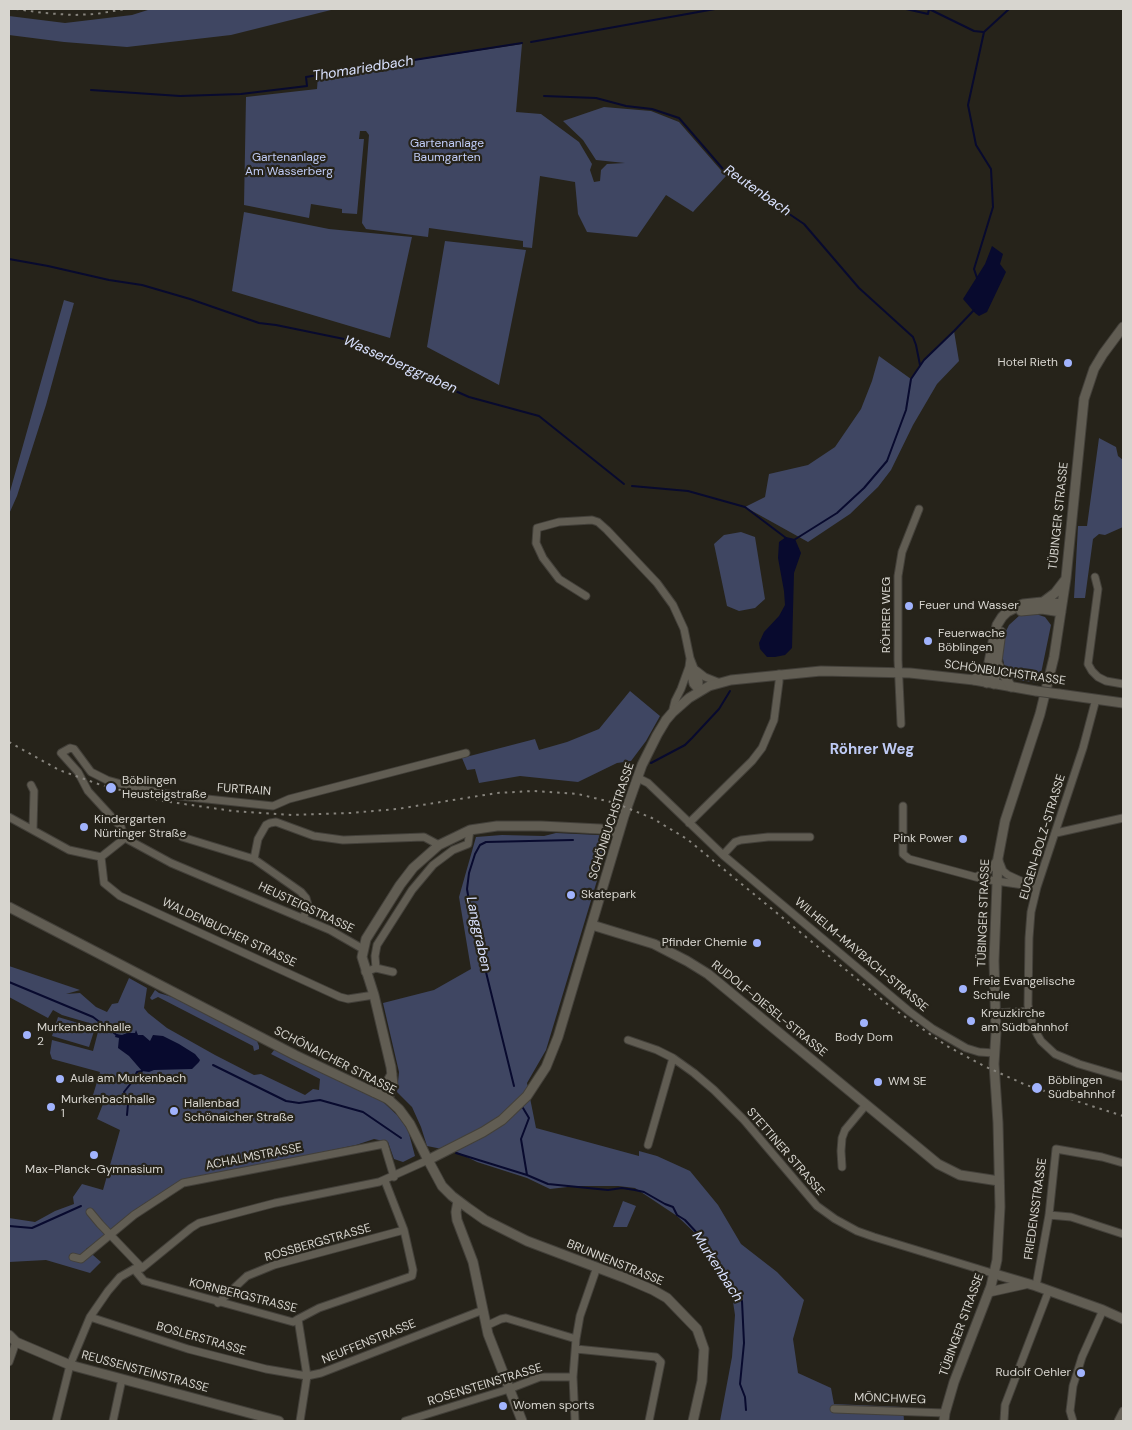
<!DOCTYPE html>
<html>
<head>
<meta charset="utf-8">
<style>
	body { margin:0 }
	#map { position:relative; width:1132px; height:1430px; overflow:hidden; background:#26231a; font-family:"DM Sans",sans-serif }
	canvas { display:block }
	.frame { position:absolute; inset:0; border:10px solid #d7d5cf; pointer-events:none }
</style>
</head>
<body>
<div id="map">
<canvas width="1132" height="1430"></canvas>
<div class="frame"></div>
</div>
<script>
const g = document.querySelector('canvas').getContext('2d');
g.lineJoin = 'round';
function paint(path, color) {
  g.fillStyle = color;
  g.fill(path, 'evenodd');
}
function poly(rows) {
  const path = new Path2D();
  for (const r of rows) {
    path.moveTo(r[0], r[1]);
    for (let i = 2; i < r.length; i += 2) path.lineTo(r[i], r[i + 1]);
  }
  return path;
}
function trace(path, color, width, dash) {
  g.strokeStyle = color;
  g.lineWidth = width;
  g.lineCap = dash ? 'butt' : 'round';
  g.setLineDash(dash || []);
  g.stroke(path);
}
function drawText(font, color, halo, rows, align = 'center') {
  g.font = font + ' "DM Sans",sans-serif';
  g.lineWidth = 4.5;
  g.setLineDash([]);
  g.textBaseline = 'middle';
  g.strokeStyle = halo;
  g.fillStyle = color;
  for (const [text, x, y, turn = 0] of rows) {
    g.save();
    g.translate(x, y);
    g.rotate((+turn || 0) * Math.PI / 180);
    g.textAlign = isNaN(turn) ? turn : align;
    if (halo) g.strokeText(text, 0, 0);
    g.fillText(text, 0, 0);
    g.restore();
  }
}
const green = poly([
	[151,9,335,9,231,35,127,47,64,42,9,35,9,16,65,23,132,15],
	[522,44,516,112,541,114,579,142,592,164,590,170,594,182,600,181,601,170,607,164,625,163,596,160,583,140,563,121,604,107,651,111,679,122,726,176,693,212,666,195,637,237,587,232,578,214,575,182,540,176,532,248,523,247,523,241,429,228,428,237,366,229,362,223,369,135,366,131,360,131,359,139,364,139,357,214,342,213,342,209,311,204,309,218,244,205,246,97,317,89,318,75],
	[244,212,329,229,412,237,390,338,232,291],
	[445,241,526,250,499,385,427,347],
	[64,300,74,303,46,405,17,496,9,514,9,495],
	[954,331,959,361,937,384,913,425,891,470,878,487,850,514,808,542,745,507,765,497,769,474,808,465,835,447,861,409,872,381,879,356,911,379,924,360],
	[1099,438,1116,447,1118,456,1123,460,1123,527,1105,535,1099,534,1093,539,1085,598,1074,598,1078,526,1087,526],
	[741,532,755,537,765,599,755,608,739,611,727,606,714,544,724,535],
	[1033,613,1045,617,1051,625,1039,683,1011,679,1005,669,1002,654,1002,639,1009,625,1020,615],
	[630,691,660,716,646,741,631,761,617,763,578,782,520,776,479,783,475,769,467,770,462,758,535,739,539,750,567,742,599,729],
	[556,833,598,835,604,836,608,844,546,1050,527,1083,536,1128,639,1156,639,1151,657,1156,690,1171,718,1205,741,1244,777,1272,804,1300,793,1339,798,1373,831,1388,834,1404,903,1407,904,1421,720,1421,732,1357,735,1315,732,1295,695,1233,677,1216,635,1188,618,1186,576,1186,550,1189,527,1178,477,1162,457,1152,427,1146,421,1127,412,1107,397,1092,399,1072,383,1003,434,990,471,969,459,897,476,837,502,835,544,836],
	[9,966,80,990,66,994,80,993,96,1007,107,1012,112,1004,118,1003,129,978,147,988,144,1008,148,1013,167,1028,215,1055,254,1075,261,1074,305,1095,313,1089,319,1090,320,1079,271,1054,275,1049,335,1079,381,1100,398,1116,408,1130,415,1156,403,1162,394,1159,388,1142,374,1139,356,1145,182,1181,119,1226,118,1223,104,1237,86,1249,101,1262,90,1273,46,1260,9,1262,9,1218,35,1222,55,1211,74,1204,73,1197,82,1184,103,1190,120,1130,97,1119,103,1104,93,1095,100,1072,52,1059,50,1053,52,1040,93,1051,99,1028,96,1025,62,1015,53,1010,48,1018,9,997],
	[155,990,159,993,182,1000,257,1041,259,1046,259,1049,254,1051,253,1046,158,997,152,1000,150,998],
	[58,1017,95,1028,89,1047,52,1036],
	[623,1201,636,1206,627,1227,613,1227]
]);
const water = poly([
	[992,246,1003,254,1000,264,1006,272,987,312,979,316,975,313,963,299,985,264],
	[786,537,795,539,801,553,794,573,792,648,785,655,775,657,767,657,760,649,759,643,764,632,779,616,785,605,784,591,778,558,779,542],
	[136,1030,138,1035,143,1035,150,1041,153,1035,163,1036,179,1044,195,1054,200,1060,199,1062,192,1069,154,1070,149,1072,142,1071,129,1056,118,1048,119,1038,115,1037,116,1034,122,1035,127,1033,135,1033]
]);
const stream = poly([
	[906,9,928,14,929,9,974,31,983,32],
	[531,42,715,9],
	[91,90,180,96,241,94,307,86,306,77,522,43],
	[544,96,596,98,626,106,652,109,679,118,723,169,804,224,859,288,913,337,916,345,920,365],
	[9,259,48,266,109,280,142,285,190,299,259,323,276,325,344,339,419,375,469,397,539,416,624,484],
	[977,278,974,269,993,207,991,169,976,145,968,105,984,32,1009,9],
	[632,486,688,491,745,507,786,538],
	[794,540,837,513,864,488,887,461,906,410,911,379,924,360,954,331,974,310],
	[651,763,685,745,692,738,719,709,730,691],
	[9,982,93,1017,118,1036],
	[213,1065,286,1101,299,1103,320,1100,363,1112,401,1138],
	[514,1086,470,907,467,889,469,873,475,854,480,845,486,842,573,840],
	[523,1108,529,1118,521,1139,527,1175],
	[127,1115,128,1104,124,1092,132,1082,137,1072,142,1071],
	[456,1153,527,1175,548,1184,608,1190,622,1188,635,1190,644,1192,665,1204,673,1207,677,1215,685,1220,698,1234,705,1248,711,1252,716,1259,717,1264,742,1301,744,1343,740,1384,745,1397,746,1410],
	[9,1226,32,1228,81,1206]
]);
const minor = poly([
	[1095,577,1098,589,1088,664,1092,671,1098,677,1106,681,1123,684],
	[586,596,559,579,543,558,536,543,537,528,559,522,592,520,598,522,607,530,657,583,673,605,684,629,690,658,699,681,699,691],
	[689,667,693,684,699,691],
	[696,670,705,677,720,683],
	[1096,699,1083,748,1037,887,1031,912,1029,938,1028,1005,1033,1026,1037,1034,1041,1041,1055,1054,1079,1064,1123,1077],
	[672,713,675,701,681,689,689,667,690,659],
	[901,724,898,660,898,576,902,552,919,509],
	[638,778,648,783,723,855,910,1012,933,1029,966,1048,979,1052,994,1053],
	[31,785,34,791,33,829],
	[903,806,903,854,909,859,983,879,1037,887],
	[9,817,69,850,101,857],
	[689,823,752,761,762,748,774,720,779,682,779,674],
	[1056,833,1123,818],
	[182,837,254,859,301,892,306,898,308,905,303,919],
	[723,855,735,842,741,840,768,837,810,837],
	[101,857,104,883,120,896,340,997,348,999,374,995],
	[101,857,125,838],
	[254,859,258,839,266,825,270,823,276,822,314,836,343,840,424,837,439,845],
	[999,861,1003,871,1008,875,1021,881],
	[976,877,988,871,998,859],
	[363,949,330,930,171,863,125,838,121,827,88,791,78,772,61,753,70,748,74,749,91,772,107,780,136,788,179,796,273,806,289,799,466,753],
	[376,968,393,972],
	[365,972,376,968,375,956,377,945,412,890,433,865,453,850,468,844,470,830],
	[995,1013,1029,1011],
	[628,1040,657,1050,673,1058,694,1073,714,1090,744,1120,817,1206,835,1219,857,1231,874,1237,995,1274],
	[648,1145,673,1058],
	[842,1167,841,1151,842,1138,845,1130,865,1106],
	[90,1212,100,1224,142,1268],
	[1049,1215,1071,1217,1123,1234],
	[73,1257,81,1259,134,1215,183,1183,384,1144,394,1177],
	[1036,1286,1049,1215,1056,1149,1102,1157,1123,1163],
	[218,1303,247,1276,274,1265,404,1230],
	[90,1317,188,1349,266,1369,307,1376,298,1319,293,1322,144,1281,134,1269],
	[298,1319,319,1308,412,1276,413,1270,404,1230,385,1181],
	[486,1326,501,1319,506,1318,576,1339],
	[576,1349,656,1357,661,1362,649,1421],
	[9,1362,16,1342],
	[834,1409,945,1413],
	[56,1421,70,1365,90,1317,108,1291,120,1277,134,1269,142,1268,191,1228,199,1223,275,1203,379,1182,428,1160],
	[113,1421,122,1379],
	[300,1421,307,1376,321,1373,483,1310],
	[405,1421,509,1389,540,1377,573,1377],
	[575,1421,573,1377,576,1339,580,1316,597,1267],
	[1004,1421,1005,1405,1049,1290],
	[1073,1421,1070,1411,1073,1386,1082,1357,1103,1310],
	[1118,1421,1123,1411]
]);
const tertiary = poly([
	[1059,694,1123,703],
	[592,925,654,944,687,961,708,974,938,1164,960,1175,999,1181],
	[374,1092,384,1088,392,1074],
	[388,1099,393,1085,391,1067,374,995,362,957,366,939,400,885,413,868,439,845,470,830,497,826,541,826,600,829,619,833],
	[428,1160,483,1132,502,1120,527,1096,546,1067,558,1037,624,816,642,765,657,735,666,720,672,713,689,698,709,686,731,680,821,671,910,673,974,680,1036,691],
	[458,1201,456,1212,457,1220,473,1262,488,1334,522,1421],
	[995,1274,1036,1286,1103,1310,1123,1319],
	[989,1292,1025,1284],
	[9,1335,16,1342,70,1365,279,1421]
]);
const secondary = poly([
	[1043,602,1055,593,1065,580],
	[1021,611,1042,609,1061,612],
	[997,663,1011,687],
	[974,680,988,667],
	[987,683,988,667,994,637,997,625,1002,617,1007,612,1023,604,1042,602,1062,604],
	[994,684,1001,632],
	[9,907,295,1055,388,1099,399,1109,410,1124,428,1160,442,1186,452,1196,468,1208,485,1220,527,1241,625,1278,653,1290,667,1298,697,1329,704,1349,702,1381,693,1421],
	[944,1421,945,1413,954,1382,991,1286,997,1260,1000,1207,998,1123,994,1064,996,1033,994,961,998,858,1005,821,1040,714,1054,657,1066,578,1084,399,1094,369,1103,354,1123,327]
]);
const rail = poly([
	[16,9,44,13,73,15,96,14,125,9],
	[9,742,59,770,101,785,163,801,233,811,292,815,350,813,397,809,497,793,533,791,578,794,615,803,652,818,687,839,891,1007,947,1046,984,1066,1026,1085,1123,1116]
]);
const tertiaryBridge = poly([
	[1036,691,1059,694]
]);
const markers = [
	[1068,363,5,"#a1b3fd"],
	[909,606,5,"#a1b3fd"],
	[928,641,5,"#a1b3fd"],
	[111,788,6,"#a1b3fd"],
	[84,827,5,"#a1b3fd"],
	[963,839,5,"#a1b3fd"],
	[571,895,5,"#a1b3fd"],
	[757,943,5,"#a1b3fd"],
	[963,989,5,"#a1b3fd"],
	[971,1021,5,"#a1b3fd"],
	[864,1023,5,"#a1b3fd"],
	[27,1035,5,"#a1b3fd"],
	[60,1079,5,"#a1b3fd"],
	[878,1082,5,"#a1b3fd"],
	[1037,1088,6,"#a1b3fd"],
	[51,1107,5,"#a1b3fd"],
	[174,1111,5,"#a1b3fd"],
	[94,1155,5,"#a1b3fd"],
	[1081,1373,5,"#a1b3fd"],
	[503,1406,5,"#a1b3fd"]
];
const parkNames = [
	["Gartenanlage",447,144],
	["Baumgarten",447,158],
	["Gartenanlage",289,158],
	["Am Wasserberg",289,172]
];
const poiNames = [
	["Hotel Rieth",1058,363,"right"],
	["Feuer und Wasser",919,606],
	["Feuerwache",938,634],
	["Böblingen",938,648],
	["Böblingen",122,781],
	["Heusteigstraße",122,795],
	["Kindergarten",94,820],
	["Nürtinger Straße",94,834],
	["Pink Power",953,839,"right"],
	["Skatepark",581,895],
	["Pfinder Chemie",747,943,"right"],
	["Freie Evangelische",973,982],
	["Schule",973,996],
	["Kreuzkirche",981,1014],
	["am Südbahnhof",981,1028],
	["Murkenbachhalle",37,1028],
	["2",37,1042],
	["Body Dom",864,1038,"center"],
	["Aula am Murkenbach",70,1079],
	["Böblingen",1048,1081],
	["Südbahnhof",1048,1095],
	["WM SE",888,1082],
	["Murkenbachhalle",61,1100],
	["1",61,1114],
	["Hallenbad",184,1104],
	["Schönaicher Straße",184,1118],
	["Max-Planck-Gymnasium",94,1170,"center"],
	["Rudolf Oehler",1071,1373,"right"],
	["Women sports",513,1406]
];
const streetNames = [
	["TÜBINGER STRASSE",1059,516,-84],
	["RÖHRER WEG",887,615,-90],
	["SCHÖNBUCHSTRASSE",1005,673,8],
	["FURTRAIN",244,790,4],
	["SCHÖNBUCHSTRASSE",612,821,-72],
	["EUGEN-BOLZ-STRASSE",1043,837,-73],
	["HEUSTEIGSTRASSE",306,908,25],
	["TÜBINGER STRASSE",984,913,-88],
	["WALDENBUCHER STRASSE",229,933,25],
	["WILHELM-MAYBACH-STRASSE",861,955,40],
	["RUDOLF-DIESEL-STRASSE",769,1009,39],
	["SCHÖNAICHER STRASSE",335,1061,27],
	["STETTINER STRASSE",785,1152,49],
	["ACHALMSTRASSE",254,1157,-11],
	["FRIEDENSSTRASSE",1036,1209,-82],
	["ROSSBERGSTRASSE",318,1243,-16],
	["BRUNNENSTRASSE",615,1263,22],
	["KORNBERGSTRASSE",243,1296,14],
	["TÜBINGER STRASSE",962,1325,-70],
	["BOSLERSTRASSE",201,1339,16],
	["NEUFFENSTRASSE",369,1342,-22],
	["REUSSENSTEINSTRASSE",145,1372,15],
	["ROSENSTEINSTRASSE",485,1385,-17],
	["MÖNCHWEG",890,1399,2]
];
const waterNames = [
	["Thomariedbach",363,69,-9],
	["Reutenbach",757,191,35],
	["Wasserberggraben",400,365,24],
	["Langgraben",478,934,78],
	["Murkenbach",717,1267,57]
];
const quarterNames = [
	["Röhrer Weg",872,750]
];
paint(green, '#3f4662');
paint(water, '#080a2e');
trace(stream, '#080a2e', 2);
trace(minor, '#43403a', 9);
trace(tertiary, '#43403a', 11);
trace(secondary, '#43403a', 11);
trace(minor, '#615d53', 7);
trace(tertiary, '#615d53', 9);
trace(secondary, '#615d53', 9);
trace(rail, '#87847d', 2, [2.5, 5]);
trace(tertiaryBridge, '#43403a', 11, []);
trace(tertiaryBridge, '#615d53', 9);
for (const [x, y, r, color] of markers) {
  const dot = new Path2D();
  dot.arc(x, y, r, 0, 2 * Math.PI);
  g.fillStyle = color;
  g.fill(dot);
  trace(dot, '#26231a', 2);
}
drawText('12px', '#c0ccf6', '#26231a', parkNames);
drawText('12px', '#d7d5cf', '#26231a', poiNames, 'left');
drawText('12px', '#d7d5cf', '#26231a', streetNames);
drawText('italic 14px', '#dae2ff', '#26231a', waterNames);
drawText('bold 15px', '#becaf4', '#26231a', quarterNames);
</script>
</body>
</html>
